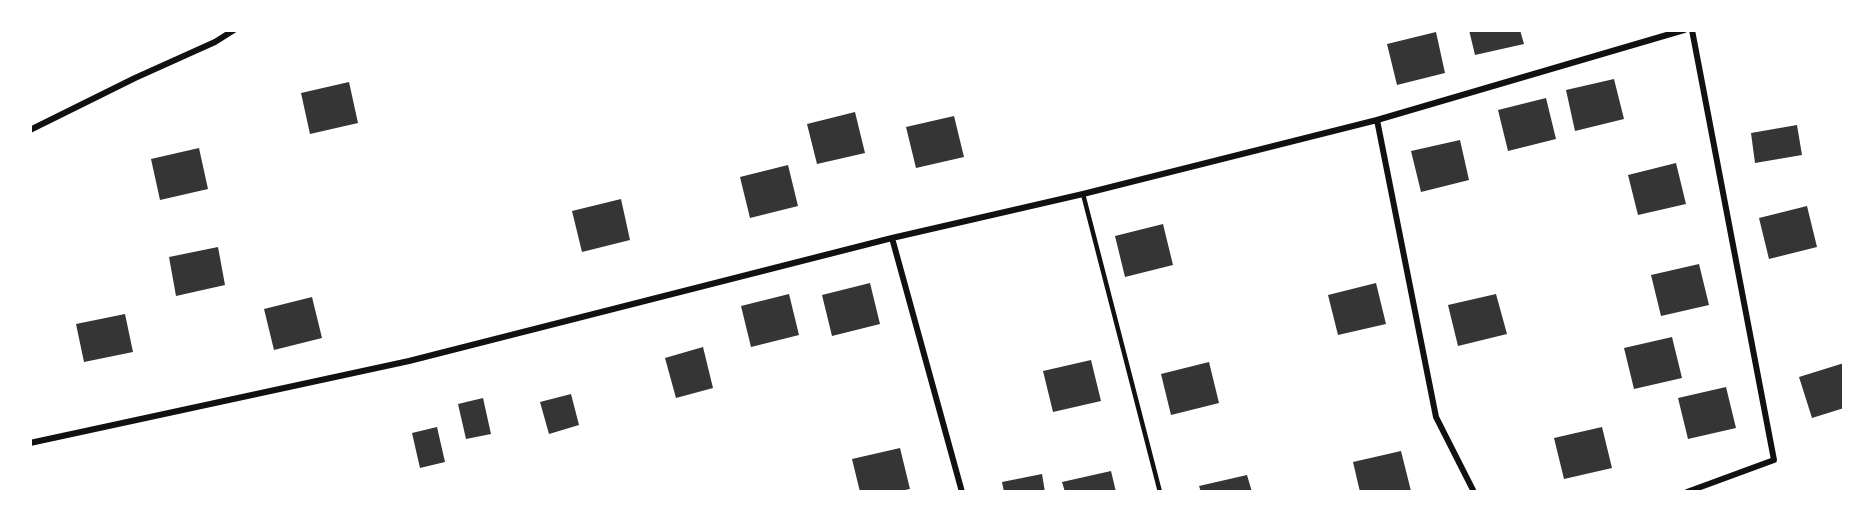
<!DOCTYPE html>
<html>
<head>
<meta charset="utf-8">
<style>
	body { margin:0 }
	#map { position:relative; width:1874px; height:522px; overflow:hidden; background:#fff; font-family:Ubuntu,sans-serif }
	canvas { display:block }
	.frame { position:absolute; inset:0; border:32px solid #fff; pointer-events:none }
</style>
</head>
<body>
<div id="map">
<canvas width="1874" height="522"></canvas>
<div class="frame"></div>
</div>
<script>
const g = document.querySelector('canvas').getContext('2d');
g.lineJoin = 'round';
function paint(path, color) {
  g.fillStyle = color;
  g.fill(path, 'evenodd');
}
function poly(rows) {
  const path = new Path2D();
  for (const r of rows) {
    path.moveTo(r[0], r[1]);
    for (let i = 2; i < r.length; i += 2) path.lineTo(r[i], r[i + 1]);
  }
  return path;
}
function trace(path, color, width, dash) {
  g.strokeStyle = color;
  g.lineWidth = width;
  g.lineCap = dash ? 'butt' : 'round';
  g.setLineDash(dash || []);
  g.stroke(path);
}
const building = poly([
	[1469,30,1520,30,1524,44,1475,55],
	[1436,32,1445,73,1397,85,1387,44],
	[1614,79,1624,119,1575,131,1566,90],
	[349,82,358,123,310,134,301,93],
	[1546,98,1556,139,1508,151,1498,110],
	[855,112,865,153,817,164,807,124],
	[954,116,964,157,916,168,906,127],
	[1797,125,1802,155,1755,163,1751,133],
	[1460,140,1469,180,1421,192,1411,151],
	[199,148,208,189,160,200,151,159],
	[1676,163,1686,204,1638,215,1628,175],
	[788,165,798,206,750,218,740,177],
	[621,199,630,240,582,252,572,211],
	[1807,206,1817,247,1769,259,1759,218],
	[1163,224,1173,265,1125,277,1115,236],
	[218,247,225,285,176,296,169,257],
	[1699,264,1709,305,1661,316,1651,275],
	[870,283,880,324,832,336,822,295],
	[1376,283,1386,324,1338,335,1328,295],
	[789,294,799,335,751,347,741,306],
	[1496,294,1507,334,1458,346,1448,305],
	[312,297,322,338,274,350,264,309],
	[125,314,133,352,84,362,76,324],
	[1672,337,1682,378,1634,389,1624,348],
	[703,347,713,388,676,398,665,358],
	[1091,360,1101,401,1053,412,1043,371],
	[1209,362,1219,403,1171,415,1161,374],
	[1844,363,1844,408,1812,418,1799,377],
	[1726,387,1736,428,1688,439,1678,398],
	[571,394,579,425,549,434,540,402],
	[483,398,491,434,466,439,458,404],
	[437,427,445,462,420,468,412,433],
	[1602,427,1612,468,1564,479,1554,438],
	[900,448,910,489,895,492,860,492,852,459],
	[1401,451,1411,491,1360,492,1353,462],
	[1111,471,1116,492,1065,492,1062,482],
	[1042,474,1045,492,1004,492,1002,482],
	[1247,475,1252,492,1201,492,1199,486]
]);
const service = poly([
	[1083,194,1160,492]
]);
const minor = poly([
	[1377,120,1436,417,1474,492],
	[30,130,135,78,215,42,234,30],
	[892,238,962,492],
	[30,443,409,361,892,238,1083,194,1377,120,1684,30],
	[1687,492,1774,460,1692,30]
]);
paint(building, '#353535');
trace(service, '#111', 4.5);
trace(minor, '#111', 6);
</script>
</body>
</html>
